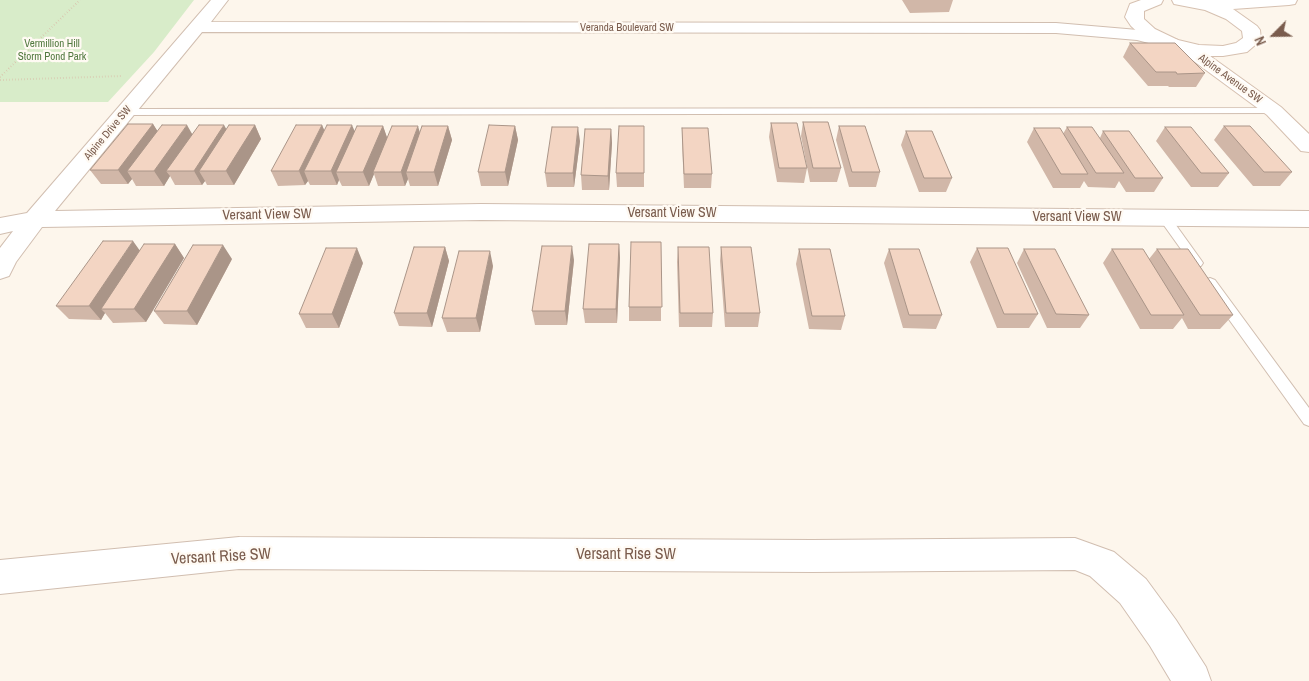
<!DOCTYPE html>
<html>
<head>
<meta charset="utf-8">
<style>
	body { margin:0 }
	#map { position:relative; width:1309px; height:681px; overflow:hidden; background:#fdf6ec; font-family:"Archivo Narrow",sans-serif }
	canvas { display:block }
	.north { position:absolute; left:1249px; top:10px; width:50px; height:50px; -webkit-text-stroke:4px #fffaf3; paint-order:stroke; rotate:247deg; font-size:14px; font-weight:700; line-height:20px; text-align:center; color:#7a5c4d }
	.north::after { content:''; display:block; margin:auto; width:18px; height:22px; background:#7a5c4d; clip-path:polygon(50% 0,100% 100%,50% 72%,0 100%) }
</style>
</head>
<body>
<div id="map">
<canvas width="1309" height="681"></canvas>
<div class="north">N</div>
</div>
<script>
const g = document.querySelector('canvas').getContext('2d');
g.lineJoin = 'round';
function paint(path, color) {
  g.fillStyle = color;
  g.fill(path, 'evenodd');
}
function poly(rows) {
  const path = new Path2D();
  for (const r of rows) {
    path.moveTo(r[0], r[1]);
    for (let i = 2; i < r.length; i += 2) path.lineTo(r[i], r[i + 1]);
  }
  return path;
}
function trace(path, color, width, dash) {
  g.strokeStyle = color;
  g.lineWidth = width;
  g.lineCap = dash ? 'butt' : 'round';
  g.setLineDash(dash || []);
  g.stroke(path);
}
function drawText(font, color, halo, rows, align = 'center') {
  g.font = font + ' "Archivo Narrow",sans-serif';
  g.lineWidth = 4.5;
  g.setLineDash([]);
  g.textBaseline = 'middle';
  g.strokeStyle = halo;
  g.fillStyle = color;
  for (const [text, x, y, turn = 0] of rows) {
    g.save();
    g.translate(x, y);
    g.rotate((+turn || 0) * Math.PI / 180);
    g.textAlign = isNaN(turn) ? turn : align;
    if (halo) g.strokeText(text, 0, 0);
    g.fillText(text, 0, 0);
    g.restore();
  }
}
const green = poly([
	[0,0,194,0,154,52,108,102,0,102]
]);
const path = poly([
	[0,77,80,0],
	[0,80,122,76]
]);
const lane = poly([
	[1274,108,1278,109,1278,113,126,115,121,112,126,109,1274,108],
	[1164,213,1168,214,1201,260,1203,263,1201,266,1193,266,1158,217,1164,213],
	[1210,278,1215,280,1309,408,1309,426,1304,424,1205,286,1204,283,1205,280,1210,278]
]);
const street = poly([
	[211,0,228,0,211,22,1056,23,1138,30,1178,40,1181,44,1178,48,1172,49,1137,40,1056,33,202,32,55,211,481,204,1309,211,1309,227,481,220,42,227,16,262,9,276,0,279,0,248,13,231,0,234,0,218,27,213,211,0],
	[239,537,812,540,1075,538,1114,552,1146,579,1176,620,1206,667,1211,681,1171,681,1150,646,1120,603,1090,576,1075,570,812,572,239,569,0,594,0,560,239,537]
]);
const secondary = poly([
	[1141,0,1163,0,1161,4,1144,11,1144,19,1155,29,1178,40,1199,45,1223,46,1236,43,1243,38,1242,31,1226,19,1205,10,1174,4,1172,0,1297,0,1295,4,1289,5,1233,9,1257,26,1260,30,1261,40,1247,52,1223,56,1210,56,1281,107,1309,134,1309,152,1301,151,1267,115,1180,51,1166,48,1143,37,1131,26,1125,17,1130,4,1141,0]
]);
const wall = poly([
	[902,0,953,0,949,12,910,13],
	[1130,43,1205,73,1196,87,1169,87,1168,86,1148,86,1123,57],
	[803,122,841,168,837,182,810,182,801,136],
	[771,123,807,168,804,183,777,182,769,137],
	[153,124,157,131,192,134,255,125,261,139,234,185,207,185,205,181,202,185,175,185,170,176,164,186,136,186,132,179,128,184,101,184,90,170],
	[322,125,324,130,355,131,383,126,387,138,420,133,448,126,452,140,438,186,410,186,408,179,405,186,378,186,374,174,369,186,342,186,339,180,337,185,310,185,308,181,305,185,278,186,271,171],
	[515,126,518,140,508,186,481,186,478,172],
	[644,126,644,187,617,187,616,173],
	[839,126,880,172,876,187,849,187,836,140],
	[1224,126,1292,172,1280,186,1253,186,1214,140],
	[1067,127,1100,138,1103,131,1163,178,1154,192,1126,192,1119,181,1115,188,1088,187,1084,181,1080,188,1053,188,1027,142,1034,128,1063,134],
	[1165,127,1229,173,1218,187,1191,187,1156,141],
	[682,128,712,174,711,188,684,188,682,142],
	[611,129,612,143,609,190,582,190,581,175],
	[906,131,952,178,946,192,919,192,901,145],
	[580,141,574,187,547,187,545,173],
	[661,242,661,321,629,321,629,307],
	[175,244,184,258,146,322,113,323,105,313,101,320,69,319,56,306,140,250],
	[619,244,620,258,617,323,585,323,583,309],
	[445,247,449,261,432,327,399,326,394,313],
	[678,247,713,313,712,327,679,327,677,262],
	[721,247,760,313,758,327,725,327,720,261],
	[977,248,1038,314,1029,328,997,328,970,262],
	[799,249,845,316,841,330,809,329,796,264],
	[889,249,942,315,936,329,903,328,884,263],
	[1024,249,1089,315,1080,328,1047,328,1017,263],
	[1112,249,1149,259,1157,249,1233,315,1220,329,1188,329,1182,318,1173,329,1140,329,1103,263],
	[232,259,197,325,164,324,154,311],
	[574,260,567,325,535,325,532,311],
	[363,263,339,328,306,328,299,314],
	[493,266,480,332,447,332,442,318]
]);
const shadedWall = poly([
	[153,124,162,138,127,171,132,179,128,184,118,170],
	[187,125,195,139,166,171,170,176,164,186,154,171],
	[224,125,232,139,199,171,205,181,202,185,194,171],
	[255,125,261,139,234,185,226,171],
	[322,125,328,139,304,171,308,181,305,185,299,171],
	[352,125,358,139,336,172,339,180,337,185,331,171],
	[383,126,388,140,373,172,374,174,369,186,363,172],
	[418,126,422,140,406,172,408,179,405,186,401,172],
	[448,126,452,140,438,186,434,172],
	[515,126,518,140,508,186,505,172],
	[578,127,580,141,574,187,573,173],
	[611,129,612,143,609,190,608,176],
	[133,241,143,255,101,309,105,313,101,320,89,306],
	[175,244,184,258,146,322,134,309],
	[619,244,620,258,617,323,616,309],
	[223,245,232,259,197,325,187,311],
	[572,246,574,260,567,325,565,311],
	[445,247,449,261,432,327,427,313],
	[357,248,363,263,339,328,332,314],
	[490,251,493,266,480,332,476,318]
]);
const building = poly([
	[1130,43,1175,43,1205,73,1177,74,1176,72,1156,72,1130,43],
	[803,122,828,122,841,168,813,168,803,122],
	[771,123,797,123,807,168,779,168,771,123],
	[128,124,153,124,118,170,90,170,128,124],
	[162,125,187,125,154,171,127,171,162,125],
	[199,125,224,125,194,171,166,171,199,125],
	[229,125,255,125,226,171,199,171,229,125],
	[296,125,322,125,299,171,271,171,296,125],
	[327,125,352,125,331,171,304,171,327,125],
	[489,125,515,126,505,172,478,172,489,125],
	[357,126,383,126,363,172,336,172,357,126],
	[392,126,418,126,401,172,373,172,392,126],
	[422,126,448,126,434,172,406,172,422,126],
	[619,126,644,126,644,173,616,173,619,126],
	[839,126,865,126,880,172,852,172,839,126],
	[1224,126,1250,126,1292,172,1264,172,1224,126],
	[552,127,578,127,573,173,545,173,552,127],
	[1067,127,1092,127,1124,173,1096,173,1067,127],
	[1165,127,1191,127,1229,173,1201,173,1165,127],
	[682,128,708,128,712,174,684,174,682,128],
	[1034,128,1060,128,1088,174,1061,174,1034,128],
	[585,129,611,129,608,176,581,175,585,129],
	[906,131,932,131,952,178,924,178,906,131],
	[1103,131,1129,131,1163,178,1135,178,1103,131],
	[103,241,133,241,89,306,56,306,103,241],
	[631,242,661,242,662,307,629,307,631,242],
	[144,244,175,244,134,309,101,309,144,244],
	[589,244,619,244,616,309,583,309,589,244],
	[193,245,223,245,187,311,154,311,193,245],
	[542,246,572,246,565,311,532,311,542,246],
	[414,247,445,247,427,313,394,313,414,247],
	[678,247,709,247,713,313,680,313,678,247],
	[721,247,751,247,760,313,726,313,721,247],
	[326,248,357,248,332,314,299,314,326,248],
	[977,248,1008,248,1038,314,1004,314,977,248],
	[799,249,830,249,845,316,812,316,799,249],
	[889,249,919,249,942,315,909,315,889,249],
	[1024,249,1055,249,1089,315,1056,314,1024,249],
	[1112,249,1143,249,1184,315,1151,315,1112,249],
	[1157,249,1188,249,1233,315,1200,315,1157,249],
	[459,251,490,251,476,318,442,318,459,251]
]);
const farStreetnames = [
	["Veranda Boulevard SW",627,28],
	["Alpine Avenue SW",1230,79,36],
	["Alpine Drive SW",108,133,-50]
];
const farParknames = [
	["Vermillion Hill",52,44],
	["Storm Pond Park",52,57]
];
const streetNames = [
	["Versant View SW",672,213],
	["Versant View SW",267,215,-1],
	["Versant View SW",1077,217]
];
const nearStreetnames = [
	["Versant Rise SW",626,555],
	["Versant Rise SW",221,557,-3]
];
paint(green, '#d8ecc9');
trace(lane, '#d1beb0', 2);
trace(street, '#d1beb0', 2);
trace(secondary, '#d6c0b0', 2);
trace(path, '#d9b8a5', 2, [0.5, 2.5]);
paint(lane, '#fff');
paint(street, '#fff');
paint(secondary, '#fff');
paint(wall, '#d1b7a8');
paint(shadedWall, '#aa9588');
paint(building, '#f3d5c3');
trace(building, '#aa9588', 1);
drawText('11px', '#7a5c4d', '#fffaf3', farStreetnames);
drawText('11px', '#537a41', '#fffaf3', farParknames);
drawText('14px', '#7a5c4d', '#fffaf3', streetNames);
drawText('16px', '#7a5c4d', '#fffaf3', nearStreetnames);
</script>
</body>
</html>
